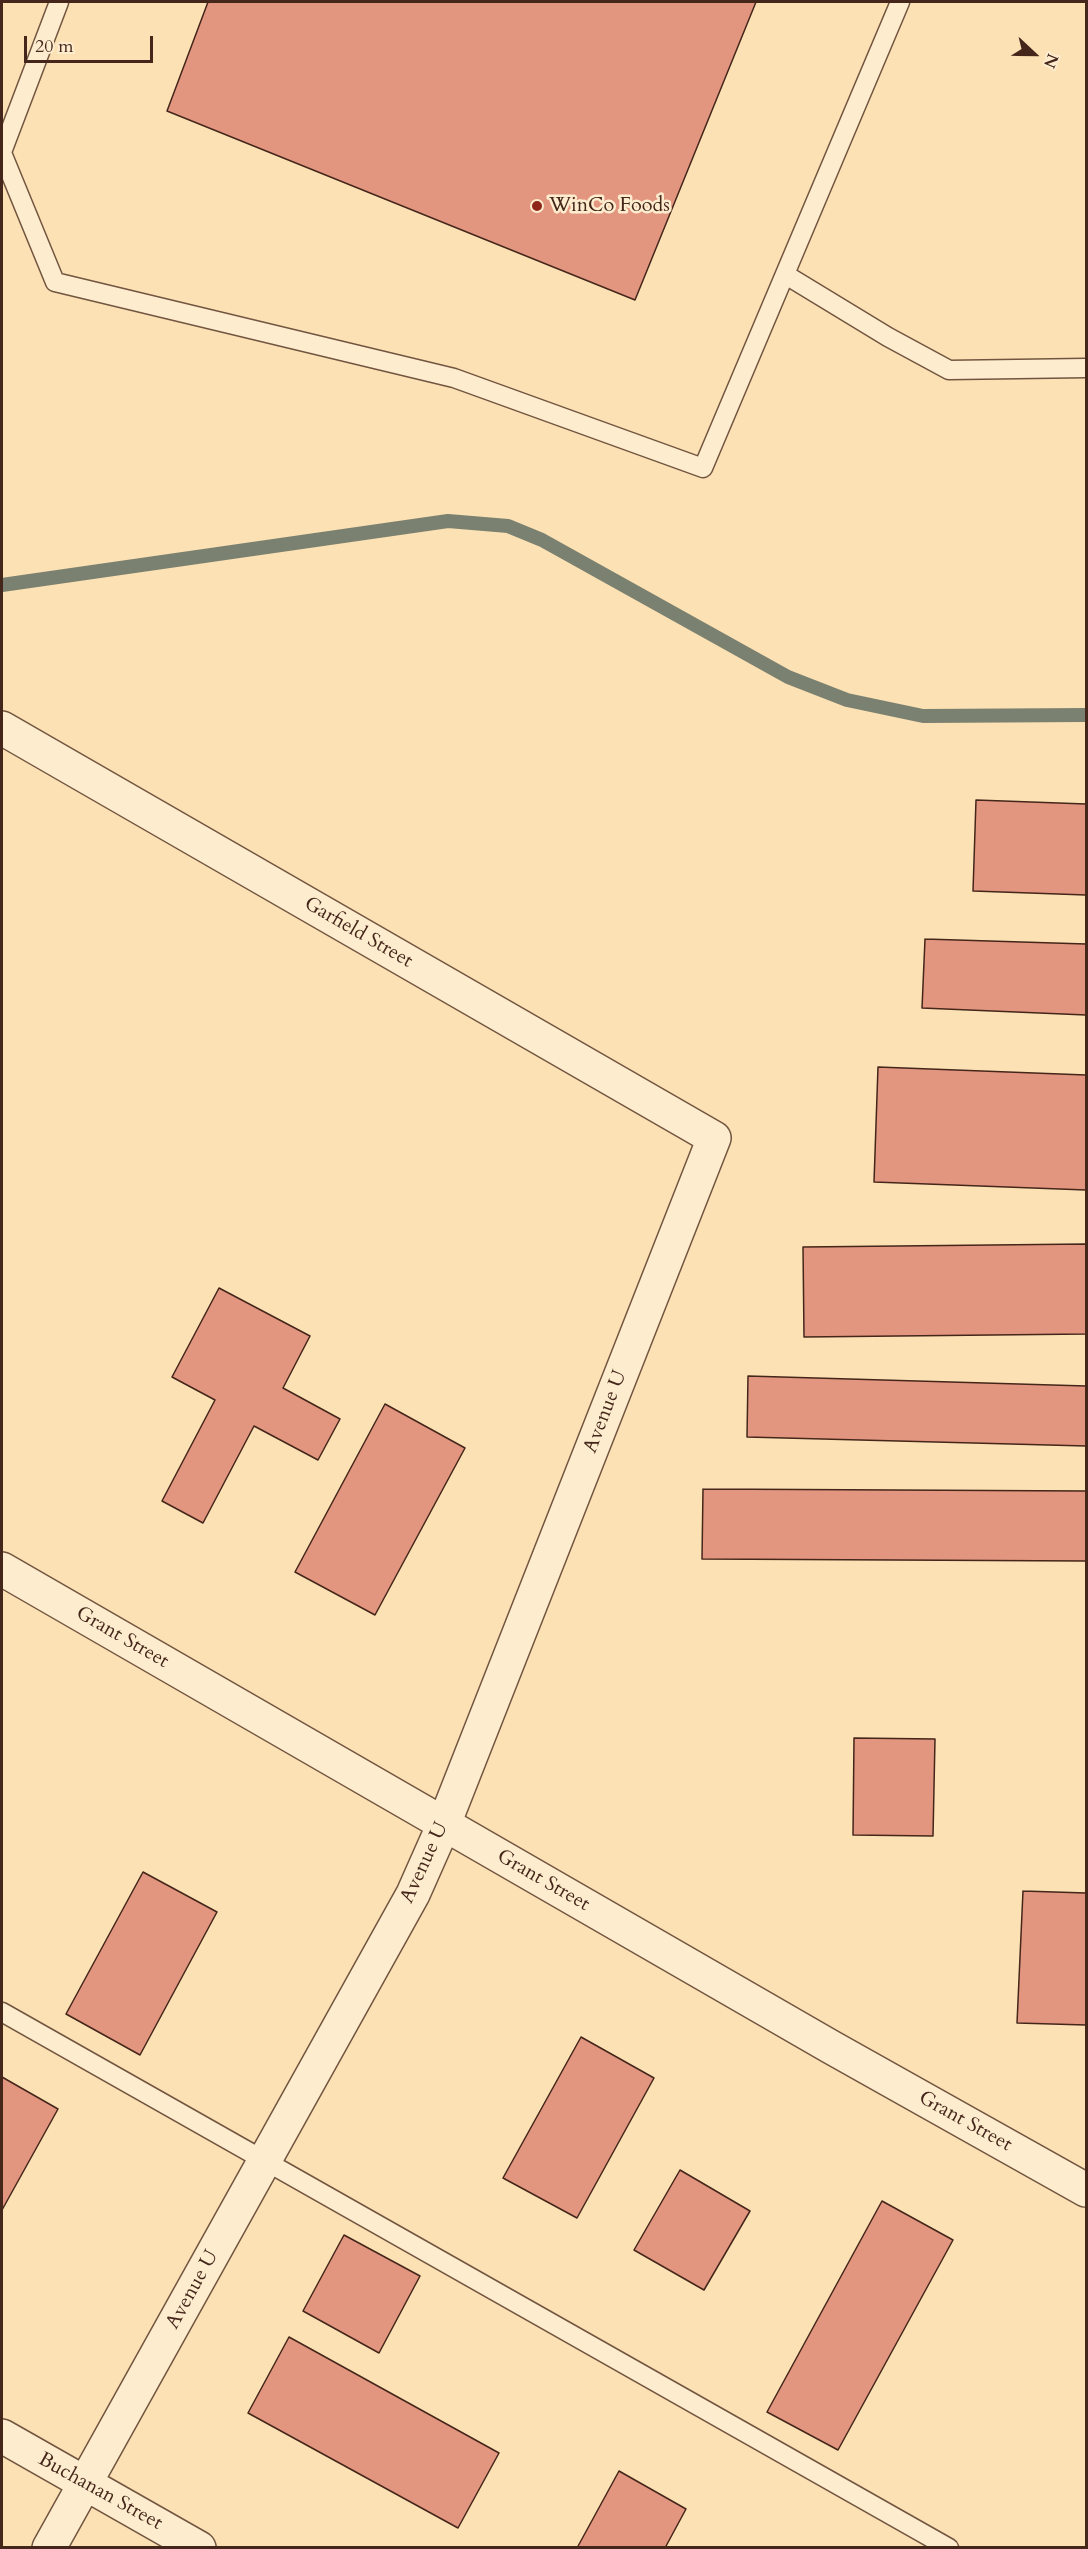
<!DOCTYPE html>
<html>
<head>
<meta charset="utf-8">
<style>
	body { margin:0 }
	#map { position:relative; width:1088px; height:2549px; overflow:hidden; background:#fce1b4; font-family:Cardo,serif }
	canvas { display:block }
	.frame { position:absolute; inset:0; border:3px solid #44261a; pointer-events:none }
	.north { position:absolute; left:1004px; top:24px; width:60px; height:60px; -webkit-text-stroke:4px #fdecce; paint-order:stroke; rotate:112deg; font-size:16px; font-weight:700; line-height:24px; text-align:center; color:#44261a }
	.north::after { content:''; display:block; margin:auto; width:21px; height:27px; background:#44261a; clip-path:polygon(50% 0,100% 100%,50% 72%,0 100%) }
	.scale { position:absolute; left:24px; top:36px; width:129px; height:27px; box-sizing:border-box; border:3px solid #44261a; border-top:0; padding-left:8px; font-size:18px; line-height:21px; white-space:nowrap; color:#44261a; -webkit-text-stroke:4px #fdecce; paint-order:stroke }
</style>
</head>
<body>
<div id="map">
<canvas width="1088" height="2549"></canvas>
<div class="frame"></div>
<div class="north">N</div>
<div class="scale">20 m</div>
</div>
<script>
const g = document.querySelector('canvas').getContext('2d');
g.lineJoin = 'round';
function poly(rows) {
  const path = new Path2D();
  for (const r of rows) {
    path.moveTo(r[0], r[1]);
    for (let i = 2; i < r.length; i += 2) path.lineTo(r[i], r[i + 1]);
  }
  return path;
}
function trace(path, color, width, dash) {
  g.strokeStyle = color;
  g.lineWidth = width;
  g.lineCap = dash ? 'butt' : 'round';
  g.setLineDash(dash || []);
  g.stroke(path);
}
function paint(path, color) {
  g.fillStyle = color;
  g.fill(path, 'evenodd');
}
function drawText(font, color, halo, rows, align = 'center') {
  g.font = font + ' Cardo,serif';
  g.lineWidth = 5;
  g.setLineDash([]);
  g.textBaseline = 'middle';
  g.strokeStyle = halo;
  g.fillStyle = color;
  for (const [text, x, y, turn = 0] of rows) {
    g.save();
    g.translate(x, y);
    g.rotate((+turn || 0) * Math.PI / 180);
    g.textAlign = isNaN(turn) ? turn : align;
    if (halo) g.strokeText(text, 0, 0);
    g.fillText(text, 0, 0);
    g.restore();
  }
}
const stream = poly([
	[2,585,448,521,508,526,542,540,788,677,847,700,923,716,1086,715]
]);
const building = poly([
	[208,2,756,2,635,300,167,111,208,2],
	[976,800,1086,804,1086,895,973,891,976,800],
	[925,939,1086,944,1086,1015,922,1008,925,939],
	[878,1067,1086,1075,1086,1190,874,1182,878,1067],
	[1086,1244,1086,1334,804,1337,803,1247,1086,1244],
	[219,1288,310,1336,283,1388,340,1419,318,1460,254,1426,203,1523,162,1501,215,1400,172,1377,219,1288],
	[748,1376,1086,1386,1086,1446,747,1437,748,1376],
	[385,1404,465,1448,375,1615,295,1572,385,1404],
	[703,1489,1086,1491,1086,1561,702,1559,703,1489],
	[854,1738,935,1739,933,1836,853,1835,854,1738],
	[143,1872,217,1912,140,2055,66,2014,143,1872],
	[1023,1891,1086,1893,1086,2025,1017,2023,1023,1891],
	[581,2037,654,2078,577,2218,503,2178,581,2037],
	[2,2077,58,2109,2,2210,2,2077],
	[680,2170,750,2211,704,2290,634,2250,680,2170],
	[882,2201,953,2240,838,2450,767,2412,882,2201],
	[344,2235,420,2276,379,2353,303,2311,344,2235],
	[289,2337,499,2453,458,2528,248,2413,289,2337],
	[619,2471,686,2509,665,2548,577,2548,619,2471]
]);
const lane = poly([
	[2,152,59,2],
	[2,153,55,282,454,378,703,468,900,2],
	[786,275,888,337,949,370,1086,368],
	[2,2012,949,2548]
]);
const street = poly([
	[2,728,714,1138,444,1824,413,1894,49,2548],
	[2,1569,831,2047,1086,2190],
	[2,2436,199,2548]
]);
const markers = [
	[537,206,6,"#8f2418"]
];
const poiNames = [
	["WinCo Foods",549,206]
];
const streetNames = [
	["Garfield Street",358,933,30],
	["Avenue U",606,1412,-69],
	["Grant Street",122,1638,30],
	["Avenue U",425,1863,-65],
	["Grant Street",543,1881,30],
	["Grant Street",965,2122,29],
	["Avenue U",193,2290,-61],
	["Buchanan Street",100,2492,29]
];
trace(stream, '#7b8170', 14);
paint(building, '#e2957f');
trace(building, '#44261a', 1.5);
trace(lane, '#725540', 21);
trace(street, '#725540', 36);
trace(lane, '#fdecce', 18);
trace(street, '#fdecce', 33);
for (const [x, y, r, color] of markers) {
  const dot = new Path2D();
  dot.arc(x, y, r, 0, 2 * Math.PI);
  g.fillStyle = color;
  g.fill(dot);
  trace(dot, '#fdecce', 2);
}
drawText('20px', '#44261a', '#fdecce', poiNames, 'left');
drawText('20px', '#44261a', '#fdecce', streetNames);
</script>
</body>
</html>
